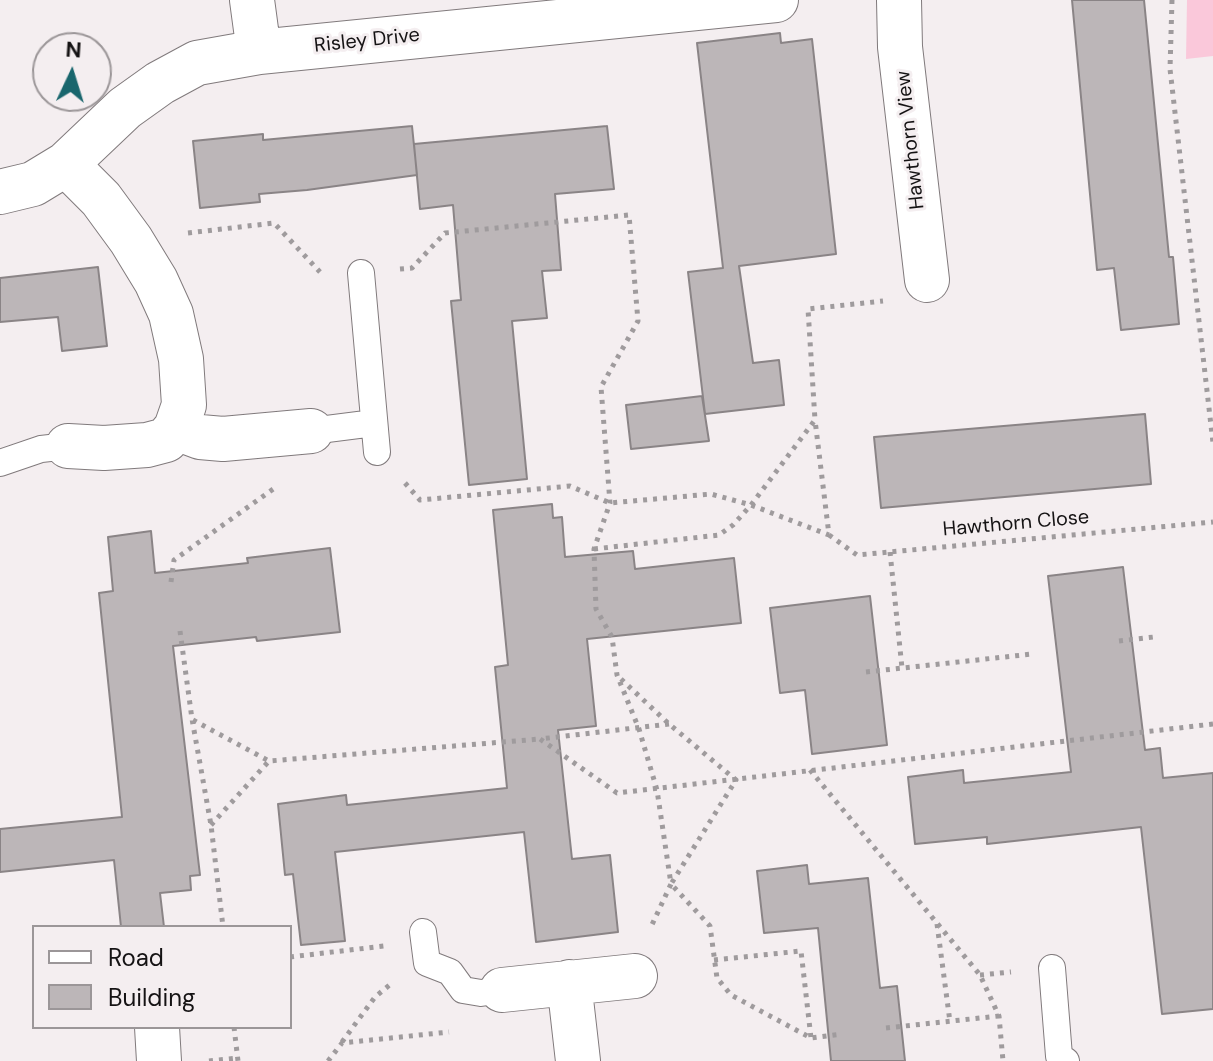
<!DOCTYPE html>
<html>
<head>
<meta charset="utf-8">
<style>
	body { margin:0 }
	#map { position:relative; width:1213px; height:1061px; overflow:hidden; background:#f4eef0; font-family:"DM Sans",sans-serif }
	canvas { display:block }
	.legend { position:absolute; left:32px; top:925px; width:260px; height:104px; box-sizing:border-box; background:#f4eef0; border:2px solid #9b9698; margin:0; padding:10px 14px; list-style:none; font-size:24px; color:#151314 }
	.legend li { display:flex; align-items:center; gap:16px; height:40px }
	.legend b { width:40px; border:2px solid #9b9698 }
	.north { position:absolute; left:32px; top:32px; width:80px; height:80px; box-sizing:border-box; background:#f4eef0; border:2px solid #9b9698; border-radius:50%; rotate:4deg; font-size:22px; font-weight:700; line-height:32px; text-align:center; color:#151314 }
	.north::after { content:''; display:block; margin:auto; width:28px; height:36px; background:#19666d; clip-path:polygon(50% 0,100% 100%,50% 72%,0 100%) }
</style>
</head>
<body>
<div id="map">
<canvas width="1213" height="1061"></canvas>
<ul class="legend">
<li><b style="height:10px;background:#fff"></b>Road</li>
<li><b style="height:22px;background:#bcb6b8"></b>Building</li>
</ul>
<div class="north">N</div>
</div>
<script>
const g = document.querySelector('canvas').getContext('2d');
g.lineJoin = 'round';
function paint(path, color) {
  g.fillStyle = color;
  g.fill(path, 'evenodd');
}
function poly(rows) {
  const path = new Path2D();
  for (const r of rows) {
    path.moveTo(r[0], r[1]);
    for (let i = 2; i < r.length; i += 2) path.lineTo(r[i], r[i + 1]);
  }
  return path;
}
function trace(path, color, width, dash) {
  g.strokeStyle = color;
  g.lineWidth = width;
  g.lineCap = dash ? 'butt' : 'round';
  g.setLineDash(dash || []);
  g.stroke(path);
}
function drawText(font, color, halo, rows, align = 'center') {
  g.font = font + ' "DM Sans",sans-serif';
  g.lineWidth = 6;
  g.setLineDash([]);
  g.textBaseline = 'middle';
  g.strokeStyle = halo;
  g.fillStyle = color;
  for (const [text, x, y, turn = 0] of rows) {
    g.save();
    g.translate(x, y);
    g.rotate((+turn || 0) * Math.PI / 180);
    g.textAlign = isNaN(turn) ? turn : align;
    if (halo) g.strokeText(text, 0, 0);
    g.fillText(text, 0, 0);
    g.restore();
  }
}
const green = poly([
	[1187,0,1213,0,1213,56,1186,59]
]);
const building = poly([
	[1072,0,1144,0,1169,257,1173,257,1179,324,1121,330,1114,268,1097,270,1072,0],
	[780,33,781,43,812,39,836,254,739,266,753,363,779,360,784,405,705,414,688,272,723,268,697,43,780,33],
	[412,126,417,175,307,190,259,194,260,202,200,208,193,141,263,134,263,140,412,126],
	[607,126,614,189,555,194,561,270,542,271,547,318,512,321,527,479,469,485,451,301,461,300,453,205,420,209,414,144,607,126],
	[98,267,107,346,62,351,58,317,0,322,0,278,98,267],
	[702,396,709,441,631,449,626,405,702,396],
	[1145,414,1151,484,881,508,874,437,1145,414],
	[552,504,553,518,562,517,565,557,633,551,635,569,734,558,741,623,587,639,596,726,558,730,572,859,610,855,618,932,536,942,524,832,335,852,345,941,301,945,293,874,285,875,278,804,346,795,347,805,507,788,495,667,508,665,493,510,552,504],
	[151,531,155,573,248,563,247,558,330,548,340,632,257,641,256,637,173,646,200,875,190,876,191,890,160,893,164,927,121,927,114,860,0,872,0,829,122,817,99,593,113,591,108,537,151,531],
	[1123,567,1145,750,1160,748,1163,778,1213,773,1213,1009,1162,1014,1141,827,987,844,987,837,915,844,908,777,963,770,964,783,1071,772,1048,576,1123,567],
	[870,596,887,745,812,754,805,690,780,693,770,608,870,596],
	[807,865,809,884,868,878,880,988,897,986,905,1061,831,1061,818,928,764,933,757,871,807,865]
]);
const path = poly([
	[1172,0,1170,69,1213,443],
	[188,233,274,223,320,272],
	[400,269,412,268,445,233,629,215,638,321,601,387,610,503,594,549,596,609,612,637,617,675,639,729,657,790,671,884,650,929],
	[405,483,420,500,570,486,610,503,711,494,751,505,829,535,815,420],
	[829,535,857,555,1213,522],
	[594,549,719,535,733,525,751,505,815,420,808,309,883,301],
	[890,552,902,668],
	[171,582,174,560,276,487],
	[180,631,192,719,211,825,223,927],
	[1119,641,1154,637],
	[866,672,1032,654],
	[621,679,669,724,736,780,671,884,710,926,717,978,731,995,811,1038,842,1034],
	[193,720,269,761],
	[669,724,540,739,617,793,1213,724],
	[810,770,980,975,999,1016,1003,1061],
	[211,825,269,761,540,739],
	[937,924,950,1022],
	[290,957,384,946],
	[714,960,801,951,811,1038],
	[980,975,1011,972],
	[234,1027,238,1061],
	[886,1028,999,1016],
	[342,1042,375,997,392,983],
	[209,1061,238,1058],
	[328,1061,342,1043,449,1032]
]);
const service = poly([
	[361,273,377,452],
	[311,431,374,423],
	[0,463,41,449,68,446],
	[423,932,427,963,450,972,463,990,481,993,502,990],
	[1052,968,1059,1056,1066,1061]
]);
const minor = poly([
	[252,0,259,52],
	[899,0,900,47,927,280],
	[66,164,101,199,131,240,156,281,171,314,181,359,184,405,176,428,166,440,147,445,104,448,68,446],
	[0,192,33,184,66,164,125,108,160,83,197,63,259,52,776,0],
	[176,428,200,437,223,439,311,431],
	[569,982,578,1061],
	[502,990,635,976],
	[157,1027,159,1061]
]);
const streetNames = [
	["Risley Drive",367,41,-6],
	["Hawthorn View",911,140,-96],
	["Hawthorn Close",1016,524,-5]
];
paint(green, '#fac8da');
paint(building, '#bcb6b8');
trace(building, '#8a8486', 2);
trace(service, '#807a7c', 28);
trace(minor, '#807a7c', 46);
trace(path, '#9f9b9d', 5, [4, 6]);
trace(service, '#fff', 26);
trace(minor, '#fff', 44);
drawText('20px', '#151314', '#f4eef0', streetNames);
</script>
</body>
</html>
